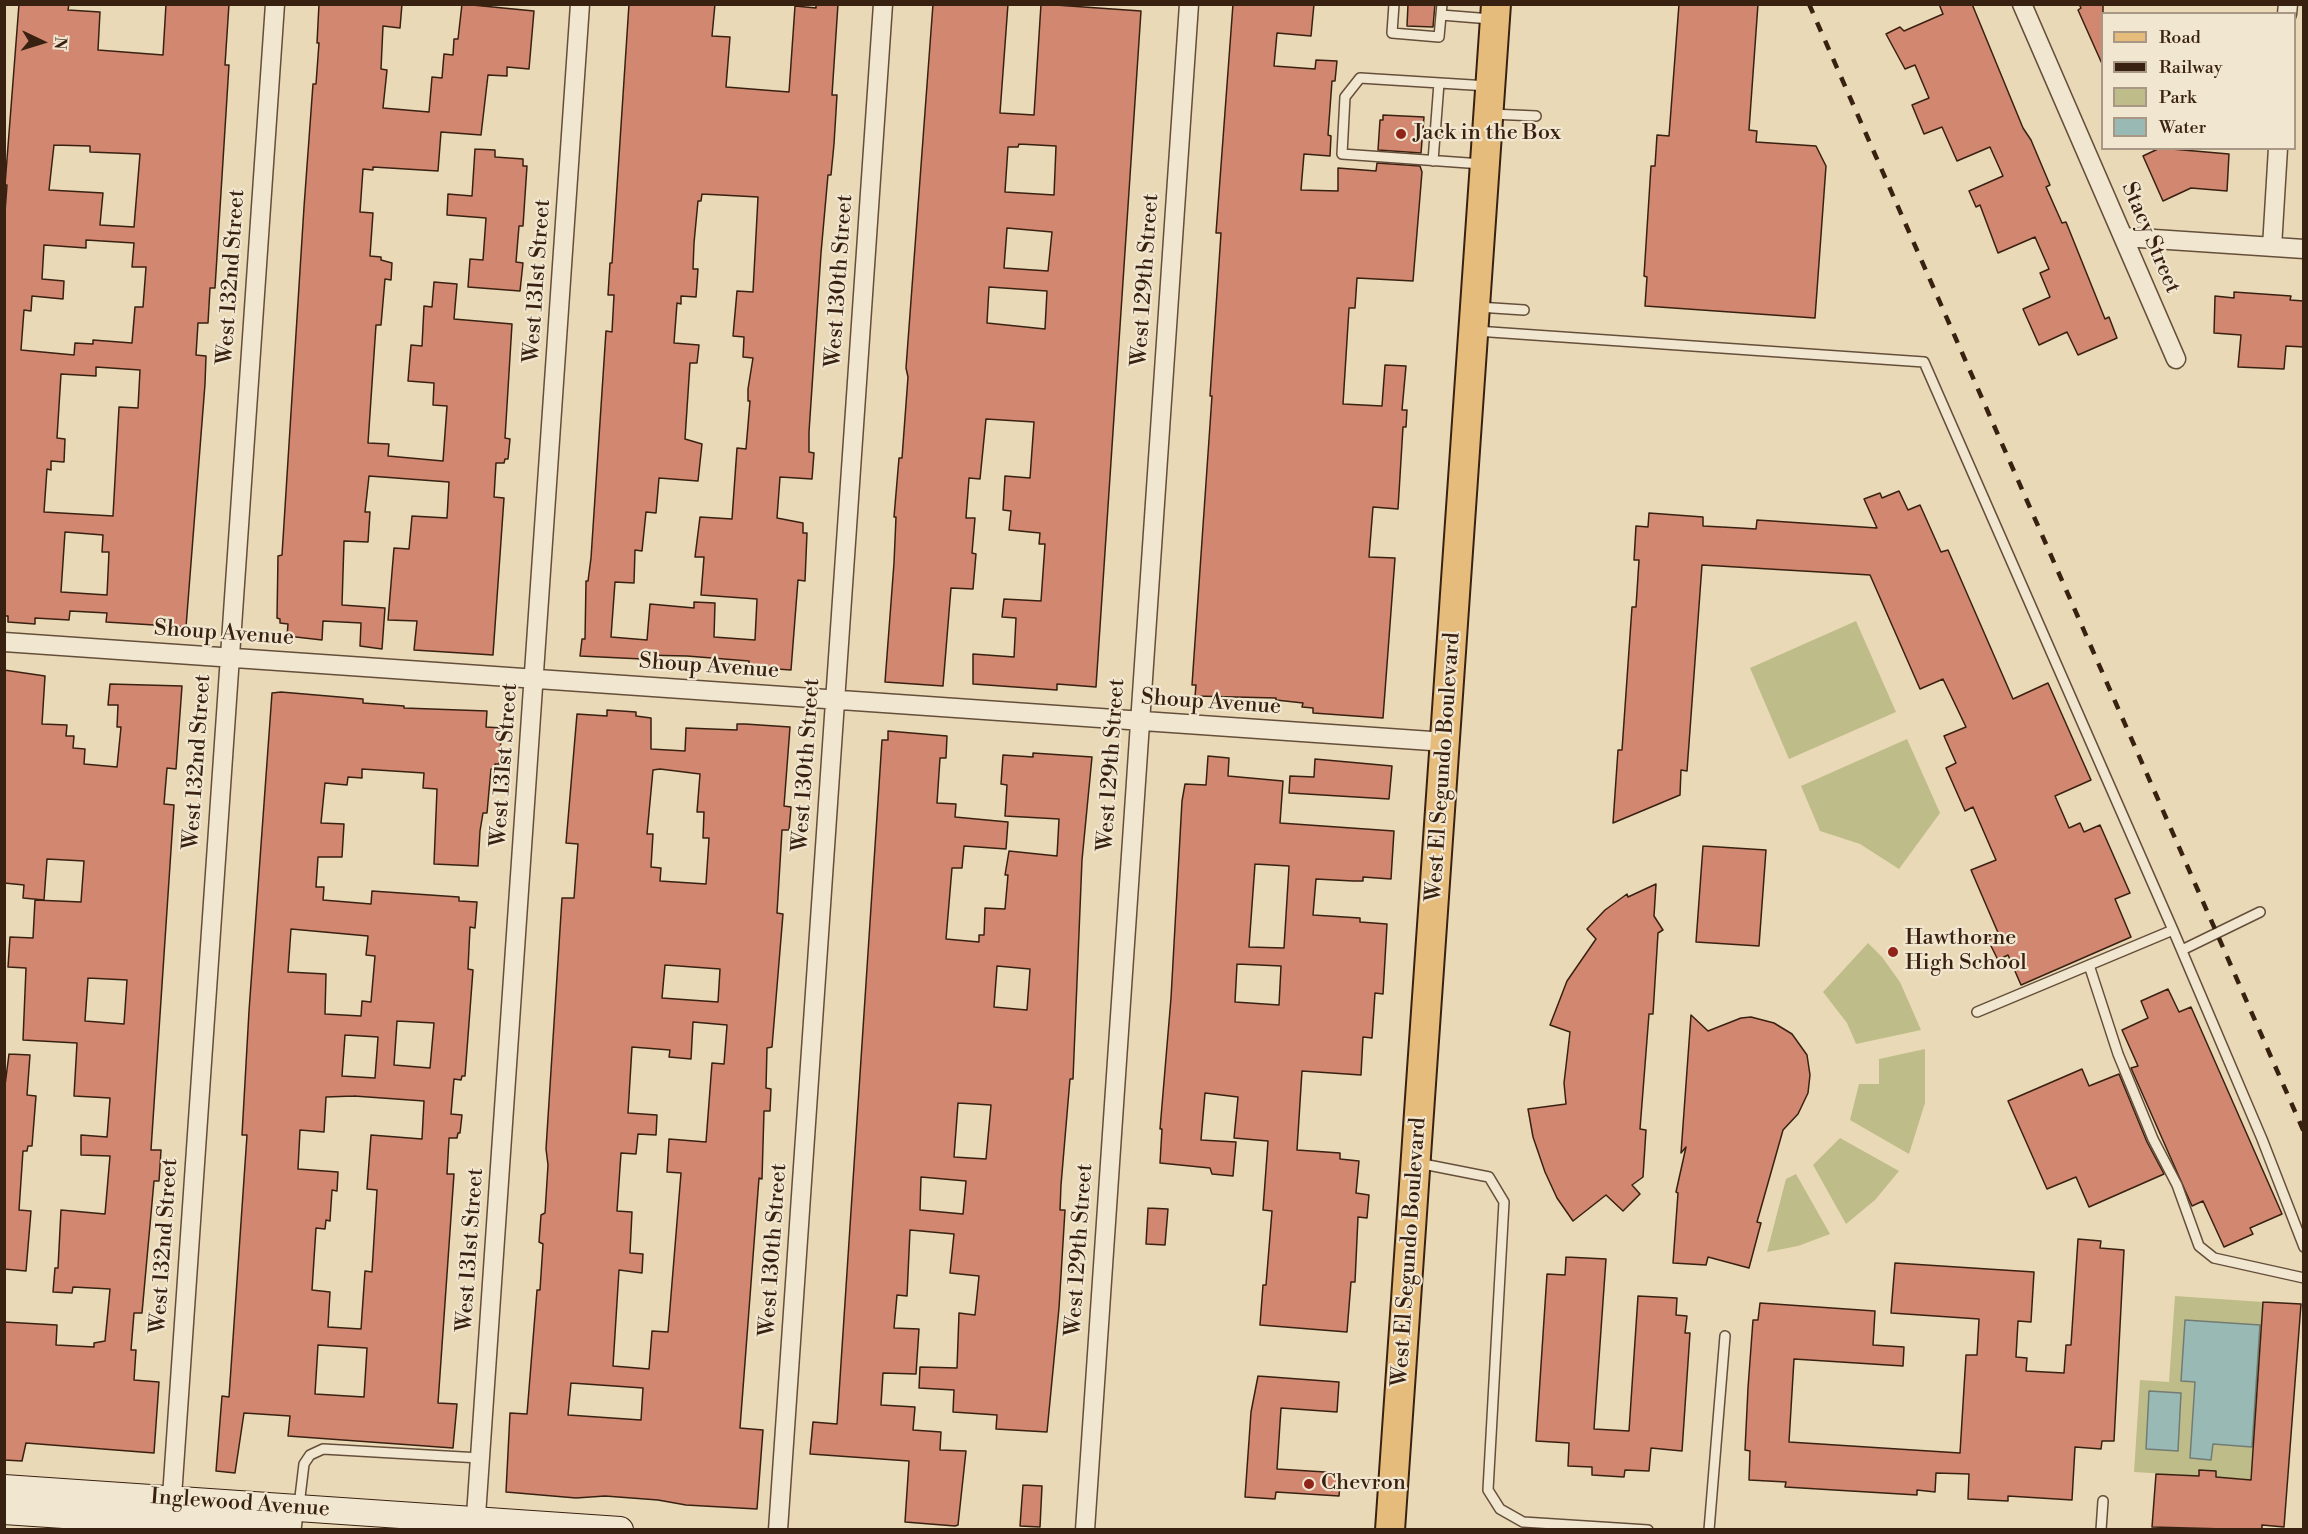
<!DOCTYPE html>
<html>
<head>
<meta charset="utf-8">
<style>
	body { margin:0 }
	#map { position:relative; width:2308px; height:1534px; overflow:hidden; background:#ead9b6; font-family:"Libre Bodoni",serif }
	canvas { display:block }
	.frame { position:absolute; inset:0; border:6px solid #392112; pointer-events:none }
	.legend { position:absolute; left:2101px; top:12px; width:195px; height:138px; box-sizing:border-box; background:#f1e6d0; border:2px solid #a79784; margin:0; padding:8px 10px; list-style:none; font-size:18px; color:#392112 }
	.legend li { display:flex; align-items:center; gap:12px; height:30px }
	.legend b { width:30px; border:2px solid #a79784 }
	.north { position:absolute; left:12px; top:12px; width:60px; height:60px; -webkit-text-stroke:4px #f1e6d0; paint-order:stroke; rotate:94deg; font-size:16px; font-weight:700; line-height:24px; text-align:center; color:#392112 }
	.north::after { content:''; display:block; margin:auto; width:21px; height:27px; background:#392112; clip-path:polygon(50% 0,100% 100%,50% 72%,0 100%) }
</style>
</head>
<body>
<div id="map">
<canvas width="2308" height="1534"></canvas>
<div class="frame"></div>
<ul class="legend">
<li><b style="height:8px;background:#e5bc7b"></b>Road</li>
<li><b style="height:8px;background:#392112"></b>Railway</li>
<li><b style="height:16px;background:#bebd89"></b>Park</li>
<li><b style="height:16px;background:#98b9b4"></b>Water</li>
</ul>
<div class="north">N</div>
</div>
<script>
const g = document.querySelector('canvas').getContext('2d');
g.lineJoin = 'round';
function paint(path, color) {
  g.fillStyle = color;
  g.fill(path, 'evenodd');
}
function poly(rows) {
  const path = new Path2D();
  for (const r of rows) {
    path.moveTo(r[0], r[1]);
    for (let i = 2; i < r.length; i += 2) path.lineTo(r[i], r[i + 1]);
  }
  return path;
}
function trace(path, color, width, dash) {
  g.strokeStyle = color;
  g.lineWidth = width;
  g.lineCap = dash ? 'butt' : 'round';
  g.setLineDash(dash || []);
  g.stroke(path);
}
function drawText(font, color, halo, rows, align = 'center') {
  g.font = font + ' "Libre Bodoni",serif';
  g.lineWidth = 4.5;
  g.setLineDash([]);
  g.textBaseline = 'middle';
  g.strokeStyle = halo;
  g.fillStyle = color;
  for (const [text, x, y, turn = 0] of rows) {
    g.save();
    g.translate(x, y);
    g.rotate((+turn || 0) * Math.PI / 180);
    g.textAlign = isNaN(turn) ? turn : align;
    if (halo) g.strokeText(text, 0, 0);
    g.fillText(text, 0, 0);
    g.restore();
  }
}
const green = poly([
	[1856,621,1896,712,1789,759,1750,668],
	[1907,739,1940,813,1899,869,1860,844,1820,831,1801,786],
	[1868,943,1882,957,1900,982,1921,1030,1856,1044,1847,1023,1823,992],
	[1925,1049,1925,1103,1909,1154,1850,1120,1859,1084,1879,1084,1879,1059],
	[1840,1138,1899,1171,1875,1200,1846,1224,1813,1165],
	[1796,1174,1830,1234,1798,1246,1767,1252,1786,1179],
	[2175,1296,2263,1302,2261,1480,2216,1477,2199,1470,2199,1476,2134,1472,2140,1380,2169,1382]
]);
const water = poly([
	[2185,1320,2260,1325,2252,1447,2213,1444,2211,1460,2190,1458,2195,1382,2181,1381,2185,1320],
	[2149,1391,2181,1393,2178,1451,2146,1449,2149,1391]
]);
const building = poly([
	[19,4,69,4,68,10,100,12,98,50,163,55,166,4,229,4,225,65,229,65,215,288,210,288,208,323,198,323,196,355,206,356,205,384,186,627,106,622,107,613,70,611,69,620,35,618,35,624,8,622,8,616,4,616,4,225,7,185,5,185,19,4],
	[54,145,90,146,90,152,140,154,134,227,100,225,103,193,49,190,54,145],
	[86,240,134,243,132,267,146,267,143,307,135,307,132,343,93,340,93,344,75,343,74,355,21,350,24,310,31,311,32,296,63,299,64,281,42,279,44,245,86,248,86,240],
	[96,367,140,370,138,408,119,407,113,516,44,512,47,469,51,470,51,461,64,462,65,439,57,438,61,374,96,376,96,367],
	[65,532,103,535,102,552,109,552,107,595,61,592,65,532],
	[319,4,402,4,400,28,383,26,381,69,387,70,383,108,429,112,432,77,442,78,444,54,453,55,454,39,458,39,462,4,534,11,529,69,507,67,507,76,488,75,481,135,441,132,438,171,373,167,373,170,363,169,360,212,373,213,370,256,381,257,381,260,392,263,391,280,385,279,381,325,376,325,368,443,389,444,388,456,443,461,447,406,433,405,434,383,408,381,411,345,422,346,424,306,432,307,434,282,457,284,454,319,512,324,505,438,510,439,508,459,505,459,504,463,496,463,494,497,504,498,493,655,414,650,417,621,388,620,394,548,409,549,412,516,447,518,449,482,369,476,365,512,370,512,368,542,344,541,342,605,385,608,382,649,360,646,361,623,323,621,322,640,287,636,288,624,280,623,280,619,277,618,278,556,282,555,304,207,313,84,316,84,319,43,317,43,319,4],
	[629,4,715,4,712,36,730,37,726,87,789,92,795,6,816,8,816,4,838,4,832,95,837,95,834,144,831,175,828,175,821,253,809,432,809,452,814,453,812,479,780,477,777,518,803,523,803,533,807,533,805,581,798,580,791,670,749,667,749,661,687,656,642,655,642,659,580,656,582,639,585,639,586,581,588,581,591,558,606,331,612,332,614,295,608,295,610,263,612,263,629,4],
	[702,194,758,197,753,292,737,291,733,336,744,337,743,357,753,358,748,389,748,401,750,401,746,449,737,448,732,519,700,517,695,557,704,557,701,595,757,599,755,640,714,637,715,603,694,602,694,608,650,604,647,640,611,637,615,582,634,583,635,550,642,551,646,512,656,513,659,478,698,481,702,444,685,439,690,363,697,363,699,345,674,343,677,303,681,304,681,296,696,297,698,269,693,269,694,243,698,201,701,201,702,194],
	[933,4,1008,4,1000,113,1034,115,1041,4,1141,11,1096,687,1057,684,1057,690,973,684,973,654,1014,657,1016,618,1002,617,1004,599,1041,601,1045,544,1039,544,1040,533,1009,530,1011,511,1003,510,1005,476,1030,478,1034,422,986,419,980,479,969,478,966,518,975,518,972,553,976,554,973,589,951,588,943,686,885,682,894,563,896,517,894,517,899,458,902,458,908,377,906,368,933,4],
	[1019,144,1056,146,1054,195,1005,192,1008,147,1018,147,1019,144],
	[1007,228,1052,232,1048,271,1004,268,1007,228],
	[989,287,1047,291,1045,329,987,323,989,287],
	[1233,4,1314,4,1311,36,1277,33,1274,66,1315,69,1316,60,1337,61,1335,81,1332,81,1328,135,1331,136,1330,156,1304,154,1301,190,1338,191,1338,168,1376,171,1377,163,1420,166,1422,172,1413,281,1357,278,1355,308,1349,308,1343,404,1382,406,1385,365,1406,366,1402,410,1407,410,1406,427,1403,427,1398,509,1373,507,1369,557,1395,558,1383,718,1313,713,1313,708,1302,707,1303,703,1276,700,1276,698,1195,696,1196,685,1192,685,1212,396,1210,396,1221,233,1216,233,1233,4],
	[1408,4,1435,4,1433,27,1407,26,1408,4],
	[1679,4,1758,4,1749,130,1757,131,1756,142,1816,146,1826,166,1815,318,1645,306,1647,277,1644,276,1651,166,1655,166,1657,135,1669,136,1679,4],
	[1939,4,1972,4,2023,128,2031,140,2050,185,2046,187,2062,223,2066,222,2105,319,2109,317,2117,338,2078,355,2067,332,2039,345,2023,309,2050,297,2040,273,2049,269,2035,237,1998,253,1980,205,1976,207,1969,191,2003,176,1990,147,1957,161,1942,127,1924,134,1912,105,1929,98,1915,65,1905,69,1886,34,1900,27,1904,31,1943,14,1939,4],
	[2079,4,2103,4,2103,66,2078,10,2081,8,2079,4],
	[1383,115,1424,117,1421,153,1378,150,1380,120,1383,120,1383,115],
	[2160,148,2229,154,2227,191,2191,188,2163,201,2143,156,2160,148],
	[475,149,495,150,495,157,523,159,523,166,527,166,523,226,519,226,516,262,523,263,520,291,468,287,470,259,483,260,486,218,447,215,448,194,472,196,475,149],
	[2234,292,2291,296,2290,300,2304,301,2304,347,2286,346,2284,369,2238,367,2241,335,2214,333,2215,296,2234,298,2234,292],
	[1899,491,1908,510,1920,505,1941,552,1948,550,2013,699,2048,683,2091,780,2055,796,2069,828,2080,823,2084,832,2100,825,2130,893,2115,899,2131,937,2021,985,2008,955,1998,960,1988,940,1999,935,1971,870,1996,860,1973,807,1965,811,1946,768,1956,763,1944,736,1966,727,1943,679,1920,689,1870,575,1702,565,1687,771,1681,770,1680,795,1613,823,1618,750,1622,750,1632,607,1636,607,1639,560,1634,560,1636,526,1648,527,1649,513,1703,517,1703,526,1740,528,1756,529,1757,520,1877,528,1864,499,1880,493,1882,498,1899,491],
	[4,670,45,676,42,724,67,725,66,736,74,736,73,748,85,749,84,764,117,767,121,727,117,727,118,705,108,705,110,684,182,686,176,769,167,768,164,804,174,805,151,1150,161,1150,159,1181,154,1181,142,1313,134,1313,131,1350,136,1350,134,1380,159,1382,154,1453,26,1443,22,1461,4,1460,4,1322,57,1325,56,1345,94,1347,94,1343,105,1341,110,1289,73,1287,72,1293,53,1292,55,1268,58,1268,61,1210,105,1214,110,1156,81,1155,81,1135,107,1137,110,1098,74,1096,77,1043,23,1040,26,968,8,967,10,937,33,938,35,900,81,902,84,861,47,859,44,900,23,898,24,885,4,883,4,670],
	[88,978,127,980,124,1024,85,1021,88,978],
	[281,692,363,699,363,703,404,706,404,708,487,711,486,727,502,728,499,764,495,764,495,770,491,769,487,813,483,813,480,831,478,866,434,864,437,789,423,788,424,773,362,769,362,778,348,777,347,785,325,783,321,823,344,824,342,857,318,857,316,887,324,887,323,900,371,904,372,891,459,897,459,901,477,902,475,928,470,927,468,969,473,970,465,1076,462,1076,461,1080,454,1079,451,1114,462,1115,460,1133,458,1133,457,1138,449,1138,447,1174,454,1174,438,1403,457,1404,453,1448,288,1436,290,1416,244,1413,235,1473,216,1471,222,1396,229,1397,247,1135,242,1135,249,1011,272,693,281,692],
	[291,929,368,936,366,955,375,956,371,1002,362,1001,361,1016,325,1014,326,974,288,972,291,929],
	[397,1021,434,1023,430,1068,394,1065,397,1021],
	[345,1035,378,1037,375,1078,342,1076,345,1035],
	[354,1096,424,1101,422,1139,371,1135,367,1189,377,1190,372,1272,365,1271,361,1329,328,1327,330,1292,312,1290,316,1228,325,1229,326,1220,330,1221,332,1190,337,1191,338,1172,298,1169,300,1130,324,1132,326,1097,354,1096],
	[318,1345,367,1348,364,1397,315,1394,318,1345],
	[607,710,636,712,636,716,651,718,651,749,685,751,686,728,737,730,737,724,745,724,790,727,784,806,791,807,789,830,782,830,777,913,783,914,772,1047,767,1048,766,1088,771,1089,770,1111,764,1111,762,1179,759,1178,740,1428,763,1430,757,1509,686,1505,658,1500,605,1496,576,1498,506,1492,510,1413,527,1414,537,1290,540,1290,543,1244,539,1242,541,1215,545,1213,548,1165,546,1149,562,898,574,898,578,844,566,843,577,714,607,716,607,710],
	[660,769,700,774,697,812,704,812,703,838,709,838,706,884,660,881,661,868,651,867,653,834,647,834,653,770,660,769],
	[665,965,720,969,718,1002,662,998,665,965],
	[693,1022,727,1025,724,1064,712,1063,706,1142,669,1139,667,1172,681,1173,668,1332,652,1331,649,1369,613,1366,619,1270,642,1273,643,1254,630,1253,632,1212,617,1211,621,1153,636,1154,638,1134,656,1135,657,1115,628,1113,632,1047,670,1050,669,1057,691,1059,693,1022],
	[571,1383,643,1388,641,1420,568,1415,571,1383],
	[888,731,947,736,946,758,940,758,937,803,956,804,955,817,1008,822,1006,849,964,846,962,868,952,868,946,939,979,942,979,935,984,935,985,908,1005,909,1008,875,1005,875,1009,851,1057,856,1059,819,1005,816,1007,785,1001,784,1003,755,1033,757,1033,753,1092,757,1082,860,1073,1079,1070,1079,1061,1185,1060,1210,1065,1210,1059,1308,1047,1432,996,1429,997,1415,953,1412,954,1390,919,1388,920,1367,957,1368,959,1313,975,1315,979,1276,950,1273,954,1234,910,1230,907,1296,897,1295,894,1328,919,1329,916,1374,883,1373,881,1405,915,1407,913,1430,941,1432,940,1450,966,1451,958,1525,955,1526,905,1522,909,1461,810,1454,813,1422,837,1424,882,740,888,740,888,731],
	[997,966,1030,969,1027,1010,994,1007,997,966],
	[958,1103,991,1105,986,1159,954,1157,958,1103],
	[921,1177,966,1181,963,1214,920,1210,921,1177],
	[1208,756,1229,758,1228,776,1283,781,1280,823,1394,831,1391,879,1363,877,1363,881,1353,881,1316,879,1313,915,1360,918,1360,922,1387,924,1383,994,1375,993,1372,1038,1363,1037,1361,1075,1302,1071,1297,1150,1340,1153,1340,1159,1359,1161,1356,1193,1369,1195,1367,1218,1358,1217,1355,1282,1351,1282,1347,1332,1260,1325,1263,1285,1266,1285,1272,1211,1263,1210,1268,1141,1234,1138,1238,1097,1205,1093,1201,1140,1236,1142,1233,1176,1212,1174,1210,1168,1160,1163,1162,1129,1160,1129,1171,998,1182,801,1185,784,1206,785,1208,756],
	[1255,864,1289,866,1284,948,1249,947,1255,864],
	[1237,964,1281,966,1279,1005,1235,1002,1237,964],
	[1315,759,1392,766,1389,799,1289,793,1290,776,1314,777,1315,759],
	[1703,846,1766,850,1759,946,1696,942,1703,846],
	[1656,884,1654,916,1663,930,1658,933,1653,1014,1649,1014,1640,1129,1646,1130,1643,1177,1632,1185,1640,1194,1623,1211,1606,1195,1573,1221,1557,1198,1545,1172,1533,1137,1528,1109,1566,1104,1564,1083,1570,1032,1550,1025,1567,981,1596,939,1587,929,1605,910,1627,894,1628,897,1656,884],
	[2168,989,2179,1012,2191,1007,2282,1214,2250,1228,2253,1234,2224,1247,2203,1201,2192,1206,2131,1068,2138,1066,2122,1030,2148,1018,2141,1001,2168,989],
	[1691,1015,1708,1031,1741,1018,1751,1017,1774,1023,1792,1034,1807,1055,1810,1075,1808,1093,1798,1114,1783,1130,1757,1222,1761,1223,1749,1268,1708,1257,1706,1265,1673,1263,1678,1193,1676,1192,1686,1147,1681,1153,1691,1015],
	[9,1054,30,1055,27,1095,36,1096,32,1146,28,1146,27,1151,23,1151,19,1210,31,1211,26,1271,4,1269,4,1093,9,1054],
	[2082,1069,2089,1086,2119,1074,2147,1142,2164,1174,2089,1207,2076,1177,2047,1189,2008,1101,2082,1069],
	[1148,1208,1168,1209,1165,1245,1146,1244,1148,1208],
	[2078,1239,2101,1241,2100,1248,2124,1250,2114,1441,2102,1441,2101,1449,2075,1447,2072,1500,2008,1496,2008,1501,1968,1499,1969,1474,1936,1473,1935,1492,1917,1490,1917,1495,1785,1487,1786,1482,1749,1480,1750,1451,1745,1450,1748,1388,1753,1320,1758,1320,1760,1303,1875,1311,1873,1345,1904,1347,1903,1366,1794,1359,1789,1442,1960,1453,1966,1355,1977,1355,1979,1319,1891,1313,1895,1263,2034,1272,2031,1322,2018,1321,2016,1357,2027,1358,2026,1371,2064,1373,2066,1345,2071,1345,2078,1239],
	[1566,1257,1606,1259,1594,1429,1629,1431,1638,1296,1677,1298,1676,1315,1687,1316,1685,1333,1690,1333,1682,1451,1651,1448,1649,1471,1625,1470,1624,1477,1592,1475,1592,1467,1568,1466,1569,1443,1536,1441,1547,1274,1565,1275,1566,1257],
	[2263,1302,2301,1304,2284,1527,2262,1525,2262,1530,2152,1527,2156,1474,2199,1476,2199,1470,2216,1471,2216,1477,2251,1480,2263,1302],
	[1258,1376,1339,1382,1337,1412,1281,1408,1277,1469,1341,1473,1339,1496,1276,1492,1275,1499,1245,1497,1251,1412,1258,1376],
	[1023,1485,1042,1486,1040,1527,1020,1526,1023,1485]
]);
const lane = poly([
	[1394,4,1392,33,1439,37,1441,15],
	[1442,4,1441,15,1491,19],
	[1491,114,1536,116],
	[1433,161,1439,83],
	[1482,164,1342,154,1345,97,1360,78,1488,86],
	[1478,307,1524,310],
	[1476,331,1924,362,2173,930,2262,1139,2304,1247],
	[2182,950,2260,912],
	[2089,965,2118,1054,2153,1139,2177,1185,2199,1246,2214,1258,2304,1278],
	[1977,1012,2173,930],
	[1418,1163,1489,1177,1504,1202,1488,1490,1500,1509,1523,1522,1648,1530],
	[296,1530,304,1464,310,1455,323,1449,480,1458],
	[1709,1530,1725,1336],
	[2101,1530,2103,1501]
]);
const street = poly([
	[2022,4,2176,359],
	[2287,14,2288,4],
	[2124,237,2304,249],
	[2272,247,2278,148],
	[4,642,1446,742],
	[171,1511,275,4],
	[475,1530,580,4],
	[778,1530,883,4],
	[1085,1530,1189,4]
]);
const secondary = poly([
	[4,1488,620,1530],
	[4,1511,286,1530]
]);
const primary = poly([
	[1390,1530,1496,4]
]);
const rail = poly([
	[1809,4,2304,1132]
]);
const markers = [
	[1401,134,6,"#8f2418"],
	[1893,952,6,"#8f2418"],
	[1309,1484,6,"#8f2418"]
];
const poiNames = [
	["Jack in the Box",1413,134],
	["Hawthorne",1905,939],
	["High School",1905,964],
	["Chevron",1321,1484]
];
const streetNames = [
	["Stacy Street",2150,238,67],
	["West 132nd Street",232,277,-86],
	["West 129th Street",1146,280,-86],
	["West 131st Street",538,281,-86],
	["West 130th Street",840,281,-86],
	["Shoup Avenue",224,634,4],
	["Shoup Avenue",709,667,4],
	["Shoup Avenue",1211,703,4],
	["West 132nd Street",198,762,-86],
	["West 131st Street",505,765,-86],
	["West 130th Street",807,765,-86],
	["West 129th Street",1112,765,-86],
	["West El Segundo Boulevard",1444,767,-86],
	["West 132nd Street",165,1246,-86],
	["West 131st Street",471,1250,-86],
	["West 130th Street",774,1250,-86],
	["West 129th Street",1080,1250,-86],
	["West El Segundo Boulevard",1410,1252,-86],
	["Inglewood Avenue",240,1504,4]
];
paint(green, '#bebd89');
paint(water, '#98b9b4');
trace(water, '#727c73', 1.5);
paint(building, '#d18770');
trace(building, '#392112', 1.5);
trace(lane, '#654f3b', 12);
trace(street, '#654f3b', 21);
trace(secondary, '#392112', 28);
trace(primary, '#392112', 32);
trace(lane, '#f1e6d0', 9);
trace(street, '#f1e6d0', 18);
trace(secondary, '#f1e6d0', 26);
trace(primary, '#e5bc7b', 28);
trace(rail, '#392112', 4.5, [10, 10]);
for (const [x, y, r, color] of markers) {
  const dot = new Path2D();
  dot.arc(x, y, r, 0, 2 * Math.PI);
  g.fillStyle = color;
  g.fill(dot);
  trace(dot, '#f1e6d0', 2);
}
drawText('22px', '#392112', '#f1e6d0', poiNames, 'left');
drawText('22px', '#392112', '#f1e6d0', streetNames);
</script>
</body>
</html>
